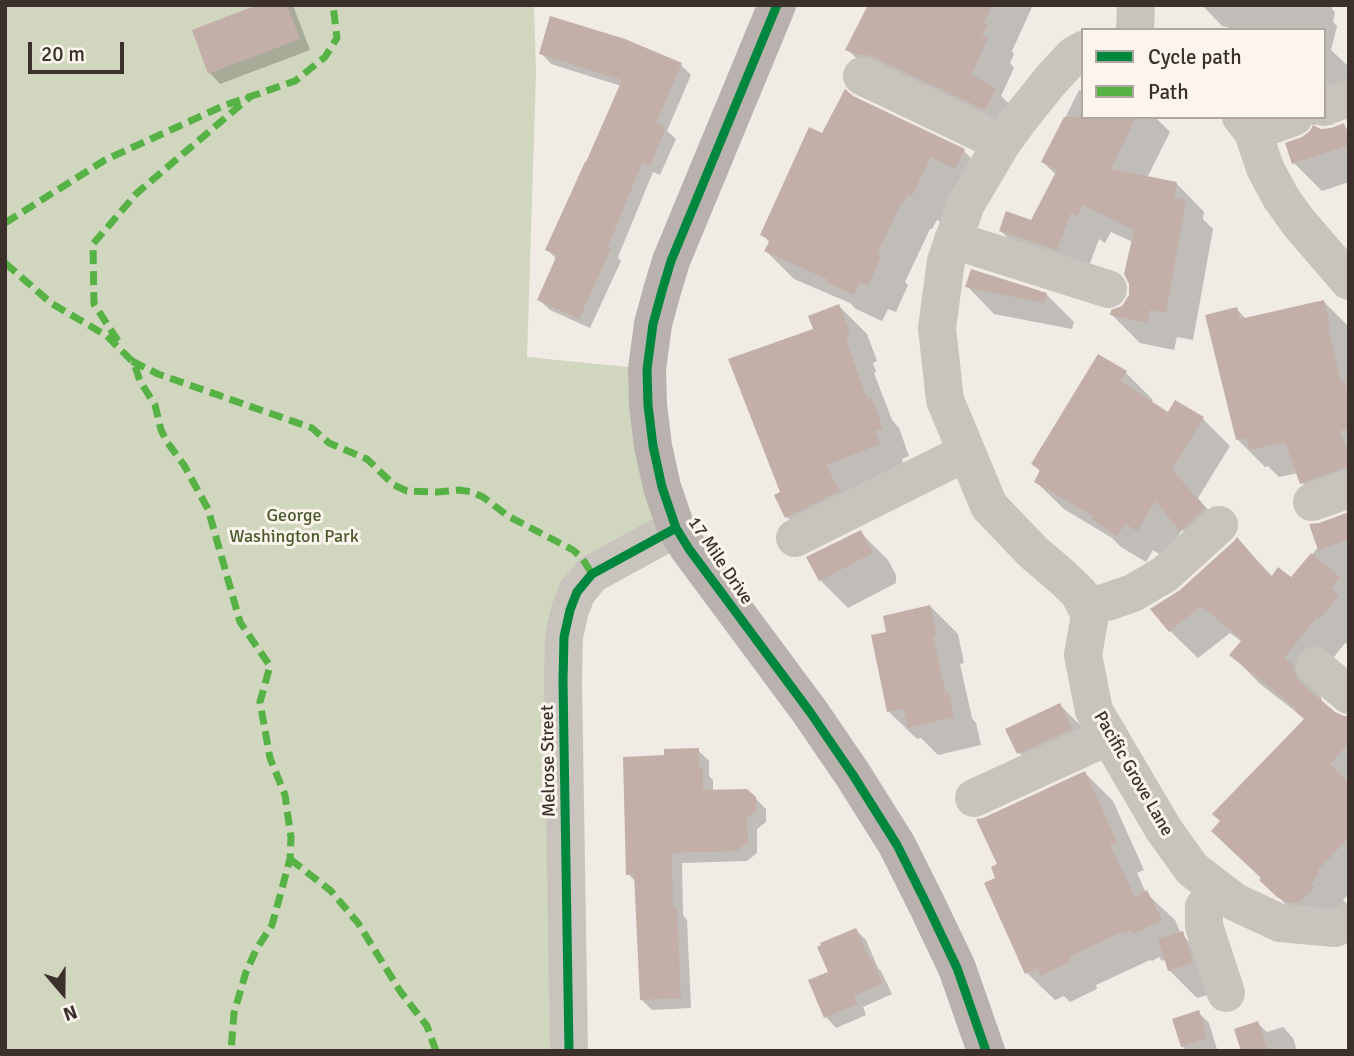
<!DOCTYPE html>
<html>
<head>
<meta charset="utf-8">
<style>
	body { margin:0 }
	#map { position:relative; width:1354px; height:1056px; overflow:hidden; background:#f0ebe5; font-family:Signika,sans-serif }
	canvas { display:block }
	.frame { position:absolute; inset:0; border:7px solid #3b302b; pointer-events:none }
	.legend { position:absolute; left:1081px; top:28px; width:245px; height:91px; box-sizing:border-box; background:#fbf5ee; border:2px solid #aea6a0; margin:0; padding:9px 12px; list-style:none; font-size:21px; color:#3b302b }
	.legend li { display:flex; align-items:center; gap:14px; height:35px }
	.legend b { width:35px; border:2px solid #aea6a0 }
	.north { position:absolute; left:28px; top:958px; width:70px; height:70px; -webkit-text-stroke:5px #fbf5ee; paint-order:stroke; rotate:160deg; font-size:19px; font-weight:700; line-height:28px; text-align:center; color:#3b302b }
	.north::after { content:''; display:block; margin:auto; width:24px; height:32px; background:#3b302b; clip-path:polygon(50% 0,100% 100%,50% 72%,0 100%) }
	.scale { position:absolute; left:28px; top:42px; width:96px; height:32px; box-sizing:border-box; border:4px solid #3b302b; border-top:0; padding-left:9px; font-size:21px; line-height:24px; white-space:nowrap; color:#3b302b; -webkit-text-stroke:5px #fbf5ee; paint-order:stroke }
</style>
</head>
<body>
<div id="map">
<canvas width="1354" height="1056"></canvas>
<div class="frame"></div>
<ul class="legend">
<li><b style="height:9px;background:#00873e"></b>Cycle path</li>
<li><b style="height:9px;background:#57b246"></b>Path</li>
</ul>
<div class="north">N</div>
<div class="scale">20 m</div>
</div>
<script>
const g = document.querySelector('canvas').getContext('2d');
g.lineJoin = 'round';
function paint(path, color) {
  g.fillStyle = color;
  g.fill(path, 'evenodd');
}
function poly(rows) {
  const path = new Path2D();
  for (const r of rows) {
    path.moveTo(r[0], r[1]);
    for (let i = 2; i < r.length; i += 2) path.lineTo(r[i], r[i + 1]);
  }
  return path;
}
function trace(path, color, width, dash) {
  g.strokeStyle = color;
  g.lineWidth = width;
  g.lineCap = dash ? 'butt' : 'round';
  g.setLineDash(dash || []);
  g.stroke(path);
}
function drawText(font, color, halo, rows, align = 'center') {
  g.font = font + ' Signika,sans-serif';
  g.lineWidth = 6;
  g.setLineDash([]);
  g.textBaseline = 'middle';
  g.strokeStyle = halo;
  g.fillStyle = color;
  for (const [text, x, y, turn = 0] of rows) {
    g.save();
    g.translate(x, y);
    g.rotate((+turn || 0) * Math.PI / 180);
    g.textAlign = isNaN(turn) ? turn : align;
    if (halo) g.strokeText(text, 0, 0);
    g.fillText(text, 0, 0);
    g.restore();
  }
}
const green = poly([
	[5,5,534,5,536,73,527,357,647,369,676,528,577,592,569,1051,5,1051]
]);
const shadow = poly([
	[262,5,291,5,294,8,310,50,220,84,210,73],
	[870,5,1033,5,1012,51,1014,54,1010,63,1014,68,1001,96,1023,117,1013,137,875,77,847,49],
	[1202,5,1333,5,1332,9,1335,12,1333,22,1337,26,1331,50,1349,67,1349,113,1335,120,1333,125,1326,123,1313,125,1306,117,1324,117,1324,30,1238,30,1222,26],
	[541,53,681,65,691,75,667,131,676,139,660,175,653,172,618,257,621,261,590,328,550,310,539,300,557,260,547,249,621,86,551,64],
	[1079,90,1083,92,1083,117,1155,117,1170,132,1147,178,1177,184,1204,212,1203,219,1213,229,1193,340,1177,337,1174,350,1140,343,1112,315,1123,307,1131,295,1133,242,1111,232,1105,243,1099,239,1085,277,1028,259,1001,231,1032,222,1056,175,1043,162],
	[852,97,964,151,991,179,941,222,937,220,932,229,930,229,905,282,908,285,896,312,888,309,882,321,856,309,850,303,794,279,766,251,770,243,762,234,823,136],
	[1343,125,1349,131,1349,182,1322,191,1294,163,1288,145,1321,130,1330,129],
	[967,286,1046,294,1074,322,1072,329,994,314],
	[1324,302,1349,327,1349,504,1330,511,1302,483,1298,473,1279,477,1268,466,1265,467,1237,439,1237,309,1247,320],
	[839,306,867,334,877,361,873,363,876,372,874,373,892,420,899,428,909,456,902,459,906,472,815,545,787,517,776,496,782,493,815,330],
	[1125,372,1153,400,1151,403,1169,414,1202,418,1230,446,1198,498,1231,537,1209,557,1182,530,1165,558,1153,550,1146,562,1121,547,1112,538,1064,509,1036,482,1041,472,1033,464],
	[1349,514,1349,645,1345,643,1311,686,1321,696,1322,703,1334,713,1349,718,1349,894,1343,900,1346,903,1337,912,1307,925,1261,880,1305,719,1259,683,1232,655,1242,642,1230,633,1198,658,1170,631,1181,592,1237,539,1273,577,1292,580,1319,546,1320,524],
	[860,532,888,560,896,575,896,583,848,608,820,580],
	[930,606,958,634,964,663,960,664,972,718,976,723,981,745,938,755,921,738,917,739,889,712],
	[1060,705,1088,733,1046,781,1019,753],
	[698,750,709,761,709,776,713,780,713,791,755,798,766,809,766,822,757,829,757,853,747,861,682,863,683,915,687,920,691,1008,652,1010,641,999,636,882,628,874,666,757],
	[1085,773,1113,801,1144,870,1137,873,1146,893,1175,920,1181,934,1210,961,1220,991,1197,998,1169,970,1166,959,1162,961,1159,957,1152,961,1150,960,1096,985,1097,989,1070,1002,1064,996,1055,1000,1027,973,998,878,1000,865],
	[856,930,866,940,878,968,881,971,892,994,863,1007,866,1015,836,1028,826,1017,830,973],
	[1198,1012,1209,1023,1217,1049,1210,1051,1187,1051,1182,1046],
	[1257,1023,1267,1032,1283,1027,1293,1038,1297,1051,1243,1051]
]);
const building = poly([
	[257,5,287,5,300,39,208,74,192,30],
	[868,5,992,5,984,23,988,25,982,36,988,38,971,75,996,88,985,110,871,56,861,54,857,55,845,50],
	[550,16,625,39,682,63,656,123,666,127,650,166,642,163,608,247,611,249,579,319,537,300,557,255,545,250,585,162,586,162,622,80,539,54],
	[845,89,853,96,965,149,955,169,931,157,912,196,908,194,904,203,902,202,877,254,881,256,868,286,860,282,854,295,826,282,827,279,764,251,770,240,760,235,809,127,822,133],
	[1064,117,1136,117,1111,169,1177,182,1174,198,1186,200,1166,313,1150,310,1147,323,1110,315,1111,310,1122,306,1129,295,1129,284,1124,274,1134,230,1083,205,1077,216,1071,213,1057,250,999,231,1006,211,1031,220,1057,170,1041,162],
	[1344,123,1349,138,1349,145,1292,164,1285,143,1302,137,1310,131,1313,125,1321,129,1331,128],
	[971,269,1047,293,1044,303,965,287],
	[1324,300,1330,327,1328,327,1341,383,1345,382,1349,400,1349,429,1340,431,1349,455,1349,468,1342,468,1300,484,1285,442,1250,450,1246,438,1236,440,1205,315,1237,307,1240,319],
	[839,304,850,333,846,335,849,345,848,345,867,399,872,398,883,429,875,431,880,444,826,465,840,491,785,518,774,495,780,492,728,359,813,329,808,316],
	[1098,354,1127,371,1120,381,1168,412,1175,400,1204,417,1172,469,1205,508,1180,531,1155,501,1137,531,1125,524,1117,536,1091,519,1093,516,1034,482,1040,470,1031,464],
	[1349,512,1349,539,1318,550,1309,524,1319,523],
	[861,530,873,553,819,581,806,557],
	[1237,537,1271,577,1278,567,1291,577,1311,553,1340,577,1331,588,1339,595,1320,619,1317,617,1284,658,1294,666,1295,674,1301,683,1335,712,1344,716,1349,716,1349,742,1330,764,1349,783,1349,837,1317,871,1319,874,1310,884,1315,887,1299,903,1286,902,1277,897,1259,880,1261,878,1211,831,1220,821,1212,814,1304,719,1295,711,1297,709,1229,655,1242,640,1201,606,1169,632,1150,609,1180,590,1234,541],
	[930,605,937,635,933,636,946,694,949,693,954,717,908,728,904,709,887,712,871,635,886,632,883,616],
	[1060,703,1072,729,1017,754,1005,729],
	[699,748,699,768,703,768,703,790,747,789,756,797,756,811,747,818,748,842,736,851,672,853,673,908,677,907,681,998,640,1000,634,874,626,875,623,757,664,755,664,749],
	[1085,771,1117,842,1110,845,1135,897,1147,890,1162,920,1133,934,1132,930,1122,934,1121,932,1069,957,1071,961,1041,976,1037,968,1025,974,984,883,995,878,991,867,997,864,976,819,983,818],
	[856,928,870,959,871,959,883,983,854,996,857,1004,824,1018,808,980,828,972,817,947,821,945,820,943],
	[1183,931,1193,963,1168,971,1158,939],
	[1199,1010,1207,1038,1181,1047,1172,1019],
	[1258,1021,1268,1051,1241,1051,1234,1029]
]);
const minor = poly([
	[1135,30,1136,5],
	[1083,50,1074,55,1050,81,1018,121,1002,143,966,204,946,261,937,328,945,400,989,506,1033,552,1061,576,1079,593,1090,615,1083,655,1094,711,1164,830,1192,869,1235,902,1280,923,1335,928,1349,922],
	[862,76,1002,143],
	[1324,107,1346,99],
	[1241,117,1253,132,1265,168,1281,198,1299,223,1349,281],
	[1253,132,1294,117],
	[953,240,1108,289],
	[1312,502,1349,489],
	[795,538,965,453],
	[1086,607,1107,602,1133,593,1165,574,1219,525],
	[1315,666,1349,695],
	[974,798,1109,736],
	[1218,889,1204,907,1204,926,1226,993],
	[569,1051,563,681,564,637,570,610,577,592,592,574,676,528]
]);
const major = poly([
	[777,5,671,261,662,291,653,324,647,369,648,405,653,446,662,487,676,528,689,549,810,712,853,775,897,845,927,905,957,968,986,1051]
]);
const quiet = poly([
	[5,223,105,160,223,106,295,81,325,57,337,38,333,5],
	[5,263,51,303,107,336,134,363,140,381,155,405,161,430,167,442,184,465,208,509,240,622,270,666,260,702,270,758,285,795,291,838,290,859,272,925,256,950,246,972,234,1013,231,1051],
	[118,341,94,304,93,244,137,193,251,96],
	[132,361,158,374,312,428,329,443,367,459,394,485,407,491,437,492,459,490,472,492,483,497,508,516,573,550,582,558,592,574],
	[290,859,331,891,358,923,400,991,427,1026,436,1051]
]);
const cycleway = poly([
	[777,5,671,261,662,291,653,324,647,369,648,405,653,446,662,487,676,528,689,549,810,712,853,775,897,845,927,905,957,968,986,1051],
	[569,1051,563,681,564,637,570,610,577,592,592,574,676,528]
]);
const parkNames = [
	["George",294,516],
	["Washington Park",294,537]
];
const streetNames = [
	["17 Mile Drive",720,561,56],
	["Melrose Street",549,761,-91],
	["Pacific Grove Lane",1133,774,60]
];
paint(green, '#d1d6bf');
paint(shadow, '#0003');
paint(building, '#c3afa7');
trace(minor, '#c9c3be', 38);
trace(major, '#b8b1ad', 38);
trace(quiet, '#57b246', 7, [14, 7]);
trace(cycleway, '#00873e', 9);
drawText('18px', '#4a5a2e', '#fbf5ee', parkNames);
drawText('18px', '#3b302b', '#fbf5ee', streetNames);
</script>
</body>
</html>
